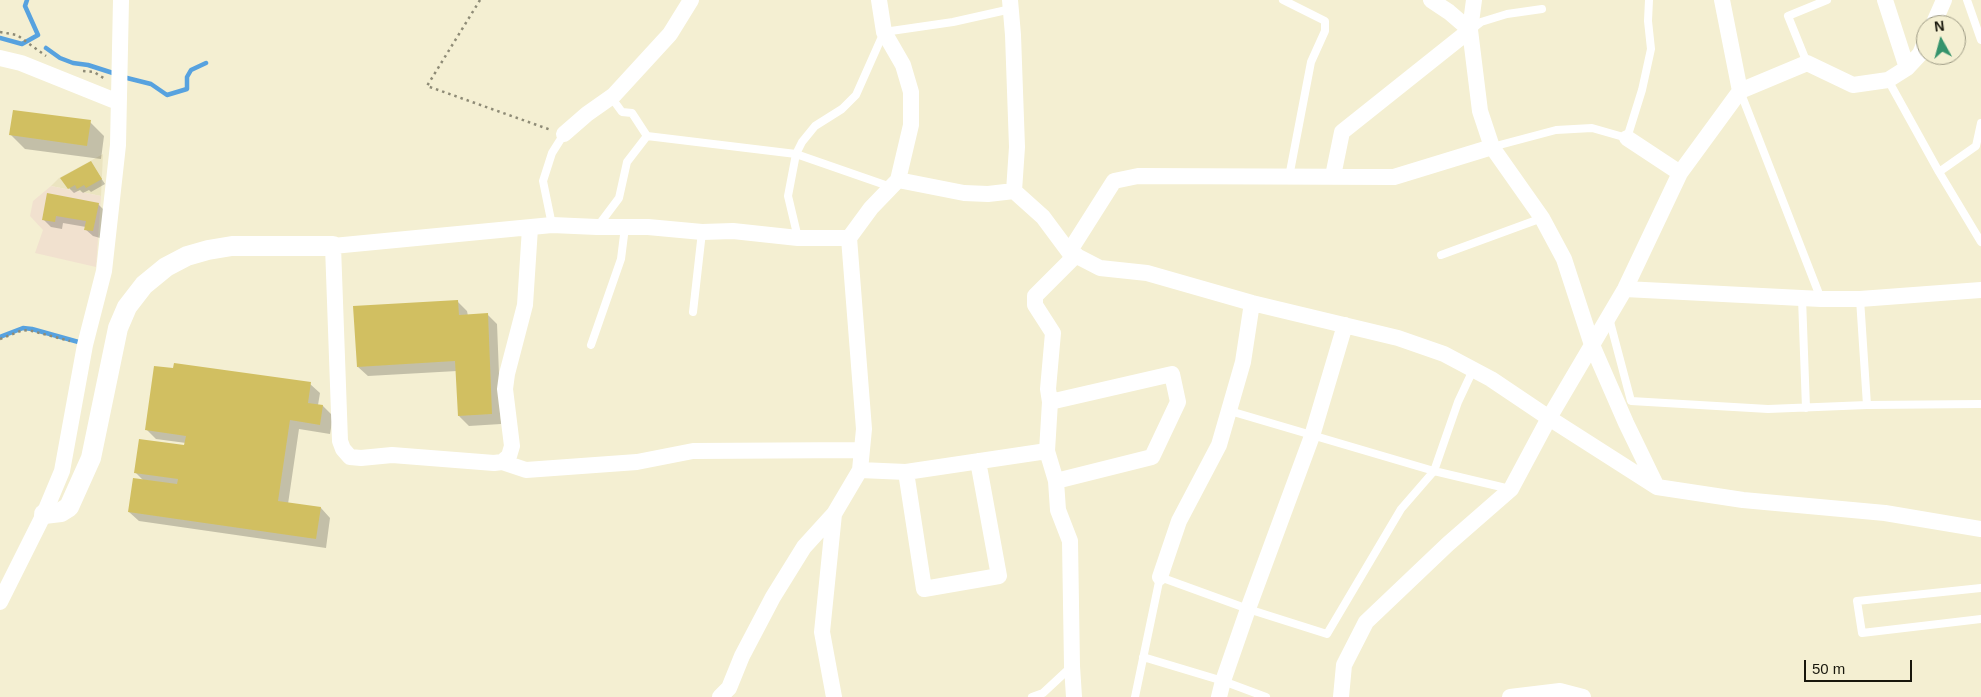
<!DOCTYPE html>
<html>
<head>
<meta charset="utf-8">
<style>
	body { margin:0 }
	#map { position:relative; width:1981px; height:697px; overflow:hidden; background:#f4efd2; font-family:Arial,sans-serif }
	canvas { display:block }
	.north { position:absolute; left:1916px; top:15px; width:50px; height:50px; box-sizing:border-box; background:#f4efd2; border:1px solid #9c9983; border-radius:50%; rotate:353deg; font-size:14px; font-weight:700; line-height:20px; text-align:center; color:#18170c }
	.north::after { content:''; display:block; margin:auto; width:18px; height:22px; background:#35936c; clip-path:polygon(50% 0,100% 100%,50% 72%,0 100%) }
	.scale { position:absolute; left:1804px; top:660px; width:108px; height:22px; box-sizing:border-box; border:2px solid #18170c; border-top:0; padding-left:6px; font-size:15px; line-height:18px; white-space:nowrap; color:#18170c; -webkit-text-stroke:4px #f4efd2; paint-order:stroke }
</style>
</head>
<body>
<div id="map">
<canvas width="1981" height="697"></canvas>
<div class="north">N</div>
<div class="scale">50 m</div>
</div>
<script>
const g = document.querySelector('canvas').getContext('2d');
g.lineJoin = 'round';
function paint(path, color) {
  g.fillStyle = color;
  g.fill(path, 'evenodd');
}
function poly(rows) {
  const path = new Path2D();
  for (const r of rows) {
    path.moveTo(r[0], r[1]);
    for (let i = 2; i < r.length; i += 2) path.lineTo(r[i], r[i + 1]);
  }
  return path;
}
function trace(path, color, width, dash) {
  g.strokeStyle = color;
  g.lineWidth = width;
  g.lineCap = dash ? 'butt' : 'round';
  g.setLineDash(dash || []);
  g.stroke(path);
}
const built = poly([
	[103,154,101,196,51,186,59,178]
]);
const medical = poly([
	[51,186,101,196,96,267,35,253,43,230,30,216,33,201]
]);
const shadow = poly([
	[90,122,104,136,101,159,25,149,11,135],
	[91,163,105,184,91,192,89,190,83,193,80,190,74,193,69,188],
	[48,195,98,204,105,211,100,238,93,236,85,229,86,227,63,223,62,229,51,227,44,220],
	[457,301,467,311,468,316,487,314,497,324,501,424,469,426,459,416,457,371,368,376,358,367],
	[310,384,320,393,318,405,323,406,333,416,330,434,299,429,288,504,321,508,330,518,326,548,139,521,129,512,144,481,135,472,185,447,186,443,156,439,146,429]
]);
const stream = poly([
	[0,38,22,44,38,35,25,6,27,0],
	[46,48,60,58,73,63,88,65,116,74],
	[123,77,151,84,167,95,187,89,187,77,191,70,206,63],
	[0,337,23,328,32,329,82,343]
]);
const building = poly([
	[13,110,91,120,87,146,9,135],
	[91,161,102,179,86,188,84,185,77,189,75,185,68,189,60,178],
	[47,193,99,203,93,231,84,230,86,221,56,216,55,222,42,220],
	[458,300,459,315,488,313,492,414,458,416,455,361,357,367,353,306],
	[174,363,311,382,308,403,323,405,320,425,290,420,278,501,321,507,316,539,128,512,133,478,177,484,178,479,134,473,139,439,184,445,186,436,145,430,154,366,173,368]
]);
const path = poly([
	[480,0,427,86,551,130],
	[0,32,17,35,46,56],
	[83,71,94,72,105,79],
	[0,339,23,330,32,331,70,341]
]);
const service = poly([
	[1283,0,1325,21,1325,31,1311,62,1289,177],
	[1967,0,1981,40],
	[1472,29,1481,22,1507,14,1542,9],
	[1807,63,1788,16,1827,0],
	[1888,80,1939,172,1981,242],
	[1740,91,1821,299],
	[611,97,622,112,632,113,647,136],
	[1492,147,1556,130,1592,128,1627,138,1642,90,1651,49,1648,21,1649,0],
	[1939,172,1976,146,1981,123],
	[552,225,543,181,552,153,564,134],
	[598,226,619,198,627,162,647,136,796,154,891,187],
	[798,238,788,196,796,154,802,142,815,126,842,109,856,95,884,32,953,22,1011,9],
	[1441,255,1542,218],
	[1802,298,1806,408],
	[1860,299,1867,405],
	[693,312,702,232],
	[1609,318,1631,401,1768,409,1867,405,1981,404],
	[591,345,621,259,625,227],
	[1230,411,1434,471,1510,489],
	[1981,588,1857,601,1862,633,1981,619],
	[1143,657,1223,681,1266,697],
	[1032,697,1043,693,1071,667],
	[1135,697,1160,577,1248,609,1327,634,1401,509,1434,471,1458,402,1473,370]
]);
const minor = poly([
	[1010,0,1013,35,1017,147,1014,191,1043,217,1069,252,1100,268,1147,273,1252,303,1398,338,1444,354,1491,379,1549,418,1657,487,1743,500,1885,513,1981,529],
	[1431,0,1449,12,1470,30],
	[1474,0,1470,30,1480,111,1492,147,1542,218,1564,259,1592,345,1626,423,1657,487],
	[1722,0,1740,91],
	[1885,0,1907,68],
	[1933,25,1944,0],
	[0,58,21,63,118,102],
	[564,134,587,114,614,95,670,34,691,0],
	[1627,138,1680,173],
	[1333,176,1342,132,1470,30],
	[898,180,964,193,988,194,1014,191],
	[530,228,525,305,507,374,505,389,512,446,509,456,502,462,526,470,637,462,693,451,861,450],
	[1069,252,1114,181,1138,176,1394,177,1492,147],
	[1625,289,1821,299,1860,299,1981,290],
	[1050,402,1048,389,1053,333,1035,305,1035,296,1076,255],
	[502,462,494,463,392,455,361,458,350,457,343,449,340,441,333,246,552,225,597,227,648,227,702,232,733,231,798,238,849,238],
	[860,470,906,472,1047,451],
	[906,472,924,589,999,576,978,461],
	[1056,481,1152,457,1178,402,1172,374,1050,402,1047,451,1056,481,1058,510,1070,541,1072,666,1074,697],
	[834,514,822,632,834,697],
	[1160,577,1179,521,1219,445,1243,362,1252,303],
	[0,602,44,514,62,471,85,345,104,271,118,145,121,0],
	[720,697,729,688,742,656,773,597,804,547,834,514,860,470,864,429,849,238,871,208,898,180,911,125,911,92,903,65,884,32,879,0],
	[1219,697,1223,681,1248,609,1312,436,1345,325],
	[1341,697,1344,665,1366,622,1448,544,1511,489,1549,418,1625,289,1680,173,1740,91,1807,63,1853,85,1888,80,1907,68,1920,54,1926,40],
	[1510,697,1560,691,1583,697]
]);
const tertiary = poly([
	[44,514,61,512,69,507,91,458,118,328,127,307,144,285,166,267,187,256,208,250,232,246,333,246]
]);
paint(built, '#ebe4c0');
paint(medical, '#f1e1cf');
paint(shadow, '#0003');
trace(stream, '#57a2df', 4.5);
paint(building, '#d1bf61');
trace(path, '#8e8b76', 2.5, [2.5, 4]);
trace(service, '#fff', 8);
trace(minor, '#fff', 16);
trace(tertiary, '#fff', 20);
</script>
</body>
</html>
